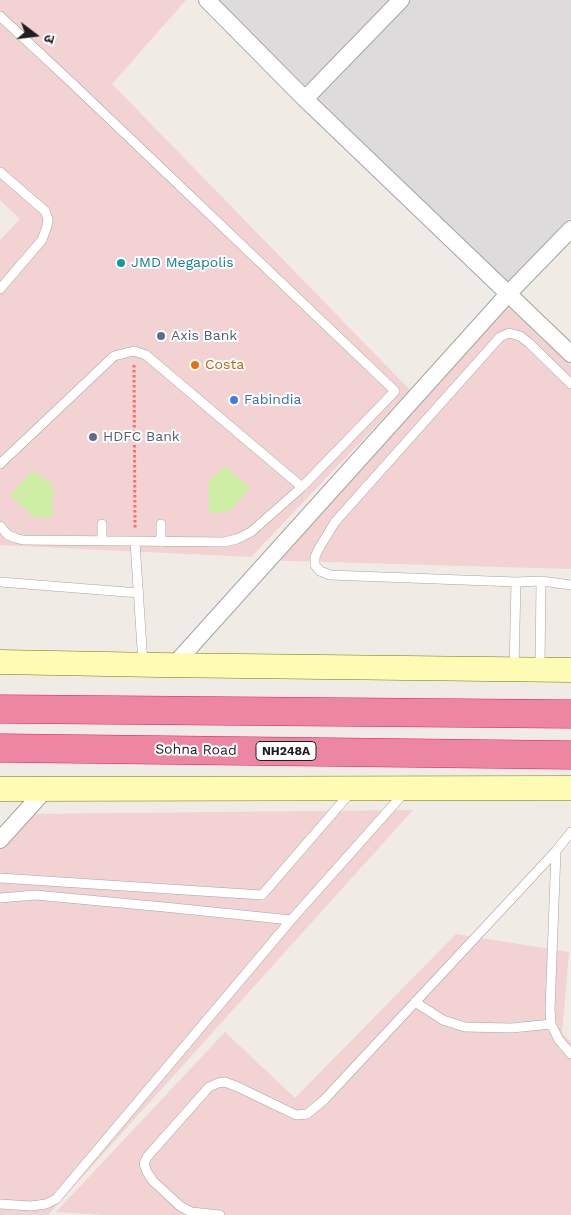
<!DOCTYPE html>
<html>
<head>
<meta charset="utf-8">
<style>
	body { margin:0 }
	#map { position:relative; width:571px; height:1215px; overflow:hidden; background:#f0ebe4; font-family:"Work Sans","Noto Sans Devanagari",sans-serif }
	canvas { display:block }
	.north { position:absolute; left:10px; top:10px; width:50px; height:50px; -webkit-text-stroke:4px #fff; paint-order:stroke; rotate:105deg; font-size:14px; font-weight:700; line-height:20px; text-align:center; color:#1e1e1e }
	.north::after { content:''; display:block; margin:auto; width:18px; height:22px; background:#1e1e1e; clip-path:polygon(50% 0,100% 100%,50% 72%,0 100%) }
</style>
</head>
<body>
<div id="map">
<canvas width="571" height="1215"></canvas>
<div class="north">उ</div>
</div>
<script>
const g = document.querySelector('canvas').getContext('2d');
g.lineJoin = 'round';
function paint(path, color) {
  g.fillStyle = color;
  g.fill(path, 'evenodd');
}
function poly(rows) {
  const path = new Path2D();
  for (const r of rows) {
    path.moveTo(r[0], r[1]);
    for (let i = 2; i < r.length; i += 2) path.lineTo(r[i], r[i + 1]);
  }
  return path;
}
function trace(path, color, width, dash) {
  g.strokeStyle = color;
  g.lineWidth = width;
  g.lineCap = dash ? 'butt' : 'round';
  g.setLineDash(dash || []);
  g.stroke(path);
}
function drawText(font, color, halo, rows, align = 'center') {
  g.font = font + ' "Work Sans",sans-serif';
  g.lineWidth = 4;
  g.setLineDash([]);
  g.textBaseline = 'middle';
  g.strokeStyle = halo;
  g.fillStyle = color;
  for (const [text, x, y, turn = 0] of rows) {
    g.save();
    g.translate(x, y);
    g.rotate((+turn || 0) * Math.PI / 180);
    g.textAlign = isNaN(turn) ? turn : align;
    if (halo) g.strokeText(text, 0, 0);
    g.fillText(text, 0, 0);
    g.restore();
  }
}
const residential = poly([
	[216,0,571,0,571,218,502,291]
]);
const commercial = poly([
	[0,0,186,0,112,84,410,390,251,557,0,545,0,240,20,219,0,200],
	[505,303,571,365,571,569,257,560],
	[413,810,48,1215,0,1215,0,844,29,814],
	[456,934,569,952,562,1033,571,1042,571,1215,105,1215,56,1212,225,1032,295,1098]
]);
const grass = poly([
	[226,466,250,488,230,511,209,513,208,481],
	[32,471,53,483,52,517,35,518,10,495]
]);
const path = poly([
	[134,365,135,529]
]);
const lane = poly([
	[0,16,74,85,395,391,302,487,251,532,237,539,224,542,23,540,15,538,8,535,0,526],
	[0,172,45,211,48,219,47,226,42,240,0,289],
	[571,384,529,343,520,336,509,333,500,337,335,522,318,550,315,557,315,565,320,571,330,575,516,582,541,581,571,585],
	[0,464,114,356,134,351,146,355,302,487],
	[161,524,161,542],
	[102,541,102,524],
	[135,542,143,664],
	[0,582,139,593],
	[540,668,541,581],
	[514,669,516,582],
	[556,851,550,1009,551,1024,559,1040,571,1054],
	[0,878,262,895,351,792],
	[0,898,35,895,164,907,291,920],
	[415,1002,443,1020,465,1027,512,1028,551,1024],
	[0,1204,31,1206,46,1204,56,1199,291,920,404,793],
	[220,1215,191,1212,180,1206,153,1181,147,1172,144,1164,147,1157,209,1087,218,1083,225,1082,238,1087,296,1115,307,1114,324,1100,556,851,571,832]
]);
const street = poly([
	[207,0,305,99,571,354],
	[305,99,401,0],
	[174,665,508,294,571,229],
	[0,840,46,789]
]);
const secondary = poly([
	[0,662,158,665,571,670],
	[0,789,571,788]
]);
const highway = poly([
	[0,709,571,714],
	[0,748,571,755]
]);
const markers = [
	[121,263,5,"#0f9aa8"],
	[161,336,5,"#5c6f8a"],
	[195,365,5,"#e8710a"],
	[234,400,5,"#3f7fe0"],
	[93,437,5,"#5c6f8a"]
];
const shields = [
	[286,751,60]
];
const shieldNames = [
	["NH248A",286,751]
];
const cultureNames = [
	["JMD Megapolis",131,263]
];
const serviceNames = [
	["Axis Bank",171,336],
	["HDFC Bank",103,437]
];
const foodNames = [
	["Costa",205,365]
];
const shopNames = [
	["Fabindia",244,400]
];
const streetNames = [
	["Sohna Road",196,750,1]
];
paint(residential, '#dddbdb');
paint(commercial, '#f2d2d3');
paint(grass, '#ceeea6');
trace(lane, '#a5a5a5', 10);
trace(street, '#a5a5a5', 18);
trace(secondary, '#767b00', 25);
trace(highway, '#e7186d', 29);
trace(path, '#ff6b66', 3, [2.5, 2.5]);
trace(lane, '#fff', 9);
trace(street, '#fff', 16);
trace(secondary, '#fefcb4', 24);
trace(highway, '#ed86a0', 28);
for (const [x, y, r, color] of markers) {
  const dot = new Path2D();
  dot.arc(x, y, r, 0, 2 * Math.PI);
  g.fillStyle = color;
  g.fill(dot);
  trace(dot, '#fff', 2);
}
for (const [x, y, w] of shields) {
  const box = new Path2D();
  box.roundRect(x - w / 2, y - 9.5, w, 19, 4);
  g.fillStyle = '#fff';
  g.fill(box);
  trace(box, '#1e1e1e', 1);
}
drawText('bold 12px', '#1e1e1e', null, shieldNames);
drawText('14px', '#0d838f', '#fff', cultureNames, 'left');
drawText('14px', '#4e5e75', '#fff', serviceNames, 'left');
drawText('14px', '#c56008', '#fff', foodNames, 'left');
drawText('14px', '#366cbe', '#fff', shopNames, 'left');
drawText('14px', '#1e1e1e', '#fff', streetNames);
</script>
</body>
</html>
